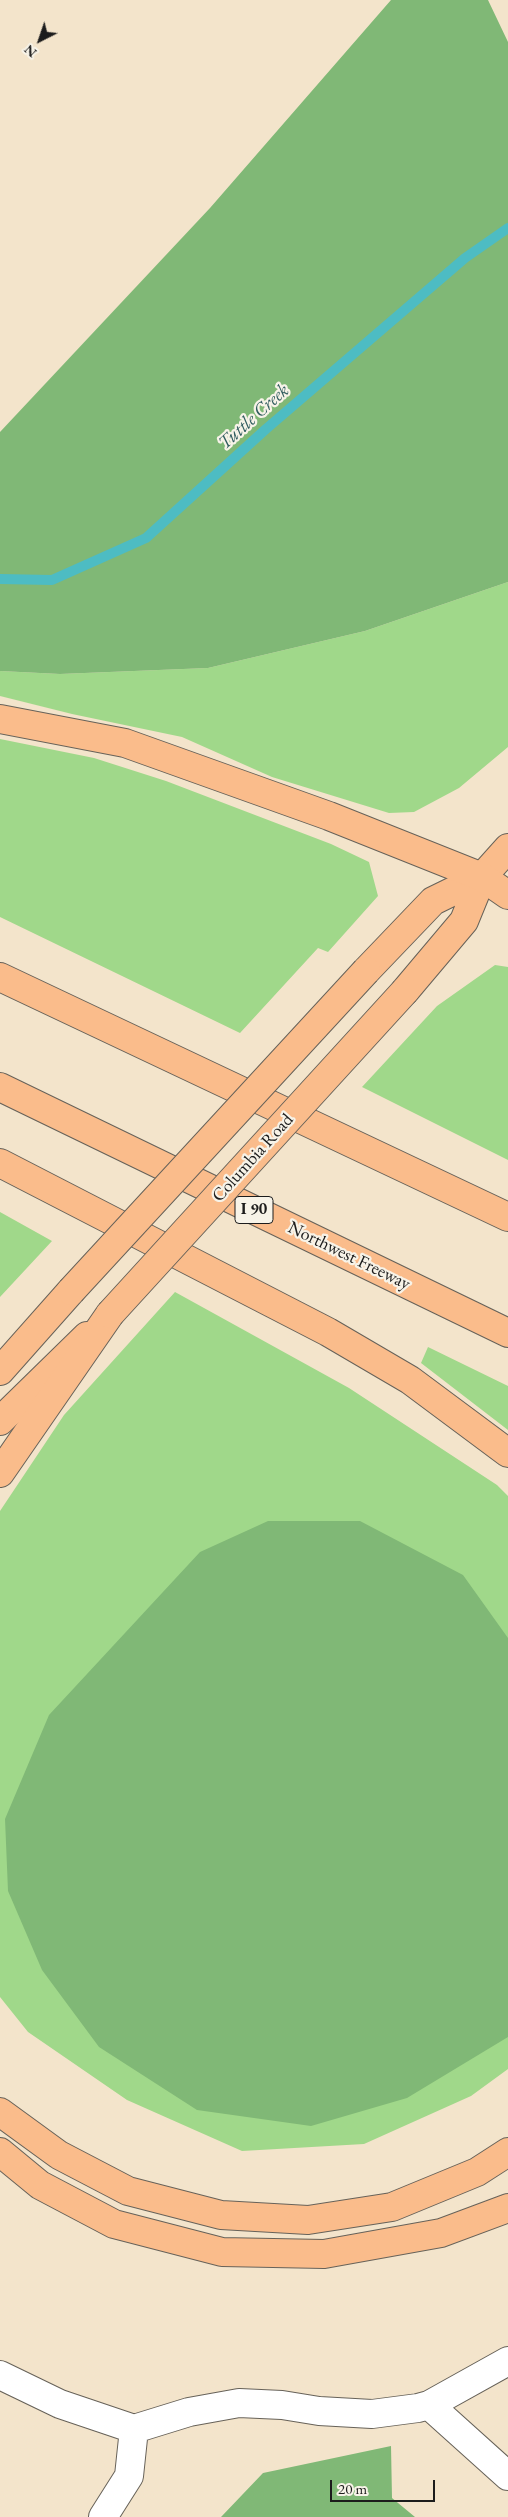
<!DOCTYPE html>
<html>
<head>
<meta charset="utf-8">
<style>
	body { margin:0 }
	#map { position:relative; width:508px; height:2517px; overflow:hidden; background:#f3e4cb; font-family:"EB Garamond",serif }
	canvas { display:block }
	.north { position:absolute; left:15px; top:15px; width:50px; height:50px; -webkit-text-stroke:4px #f7f3e8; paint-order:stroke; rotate:221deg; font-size:14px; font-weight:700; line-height:20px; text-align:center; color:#1c1c1c }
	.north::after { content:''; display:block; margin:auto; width:18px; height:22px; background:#1c1c1c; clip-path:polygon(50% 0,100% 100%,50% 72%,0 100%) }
	.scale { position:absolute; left:330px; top:2480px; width:105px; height:22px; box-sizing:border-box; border:2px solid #1c1c1c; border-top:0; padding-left:6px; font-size:15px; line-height:18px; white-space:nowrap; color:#1c1c1c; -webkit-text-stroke:4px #f7f3e8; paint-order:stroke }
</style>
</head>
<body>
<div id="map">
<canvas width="508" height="2517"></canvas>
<div class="north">N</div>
<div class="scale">20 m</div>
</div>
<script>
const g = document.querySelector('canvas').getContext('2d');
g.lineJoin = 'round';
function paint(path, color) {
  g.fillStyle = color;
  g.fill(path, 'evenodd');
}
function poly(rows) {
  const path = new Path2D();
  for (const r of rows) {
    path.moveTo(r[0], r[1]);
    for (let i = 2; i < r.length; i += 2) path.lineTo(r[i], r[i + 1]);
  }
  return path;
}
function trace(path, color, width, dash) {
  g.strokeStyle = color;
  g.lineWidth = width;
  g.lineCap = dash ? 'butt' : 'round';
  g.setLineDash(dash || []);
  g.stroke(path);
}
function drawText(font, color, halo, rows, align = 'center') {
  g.font = font + ' "EB Garamond",serif';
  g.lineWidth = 4.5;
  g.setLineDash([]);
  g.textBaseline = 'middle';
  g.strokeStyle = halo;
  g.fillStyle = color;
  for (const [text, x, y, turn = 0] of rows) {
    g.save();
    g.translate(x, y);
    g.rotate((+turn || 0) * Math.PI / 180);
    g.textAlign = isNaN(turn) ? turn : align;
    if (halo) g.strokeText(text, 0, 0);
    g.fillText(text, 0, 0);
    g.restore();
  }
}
const green = poly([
	[508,582,508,747,459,788,414,812,389,813,272,777,182,737,72,714,0,696,0,671,60,674,208,668,365,631],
	[0,739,94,758,166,781,331,844,369,862,378,896,328,952,318,948,240,1033,0,917],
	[495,965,508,967,508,1160,362,1087,437,1006],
	[0,1212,52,1241,0,1297],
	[175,1292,349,1388,497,1485,508,1496,508,2069,471,2096,364,2144,242,2151,127,2100,28,2032,0,1997,0,1511,64,1415],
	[428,1347,508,1386,508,1430,421,1363]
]);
const forest = poly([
	[391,0,488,0,508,42,508,582,365,631,208,668,60,674,0,671,0,432,210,208],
	[268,1521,360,1521,463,1575,508,1638,508,2037,407,2098,311,2126,197,2110,99,2047,42,1970,8,1891,5,1819,49,1715,200,1552],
	[391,2446,392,2498,415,2517,221,2517,263,2473]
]);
const stream = poly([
	[0,579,52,580,146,538,266,429,465,258,508,228]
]);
const minor = poly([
	[0,2375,60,2404,134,2429,189,2412,239,2403,282,2405,319,2411,372,2414,418,2408,429,2405,508,2361],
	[429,2405,508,2476],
	[103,2517,129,2476,134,2429]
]);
const major = poly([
	[366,971,433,901,482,877],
	[405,991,464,921,482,877,508,848],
	[0,1371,71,1291],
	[0,1421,87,1336]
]);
const highway = poly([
	[0,719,125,743,329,816,482,877,508,895],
	[0,977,508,1217],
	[0,1087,508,1333],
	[0,1163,328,1332,410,1380,508,1453],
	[0,1473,110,1314],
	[0,2112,59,2155,128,2191,221,2215,308,2220,392,2207,477,2172,508,2152],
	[0,2152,40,2185,114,2224,222,2252,324,2254,441,2233,508,2208]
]);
const majorBridge = poly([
	[71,1291,366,971],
	[110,1314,405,991]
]);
const shields = [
	[254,1210,38]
];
const shieldNames = [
	["I 90",254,1210]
];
const streetNames = [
	["Columbia Road",253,1158,-48],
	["Northwest Freeway",349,1256,26]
];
const waterNames = [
	["Tuttle Creek",254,417,-42]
];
paint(green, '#a0d88a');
paint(forest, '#80b876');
trace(stream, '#4dbcc3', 10);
trace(minor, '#676259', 30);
trace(major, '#676259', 30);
trace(highway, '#676259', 30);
trace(minor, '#fff', 28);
trace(major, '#fabc8b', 28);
trace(highway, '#fabc8b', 28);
trace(majorBridge, '#676259', 30, []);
trace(majorBridge, '#fabc8b', 28);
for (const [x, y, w] of shields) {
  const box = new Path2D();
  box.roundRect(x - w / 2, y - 13.5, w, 27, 4);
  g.fillStyle = '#f7f3e8';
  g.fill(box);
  trace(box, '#1c1c1c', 1);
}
drawText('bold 16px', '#1c1c1c', null, shieldNames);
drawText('18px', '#1c1c1c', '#f7f3e8', streetNames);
drawText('italic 19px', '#305c5f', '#f7f3e8', waterNames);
</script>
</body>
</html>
